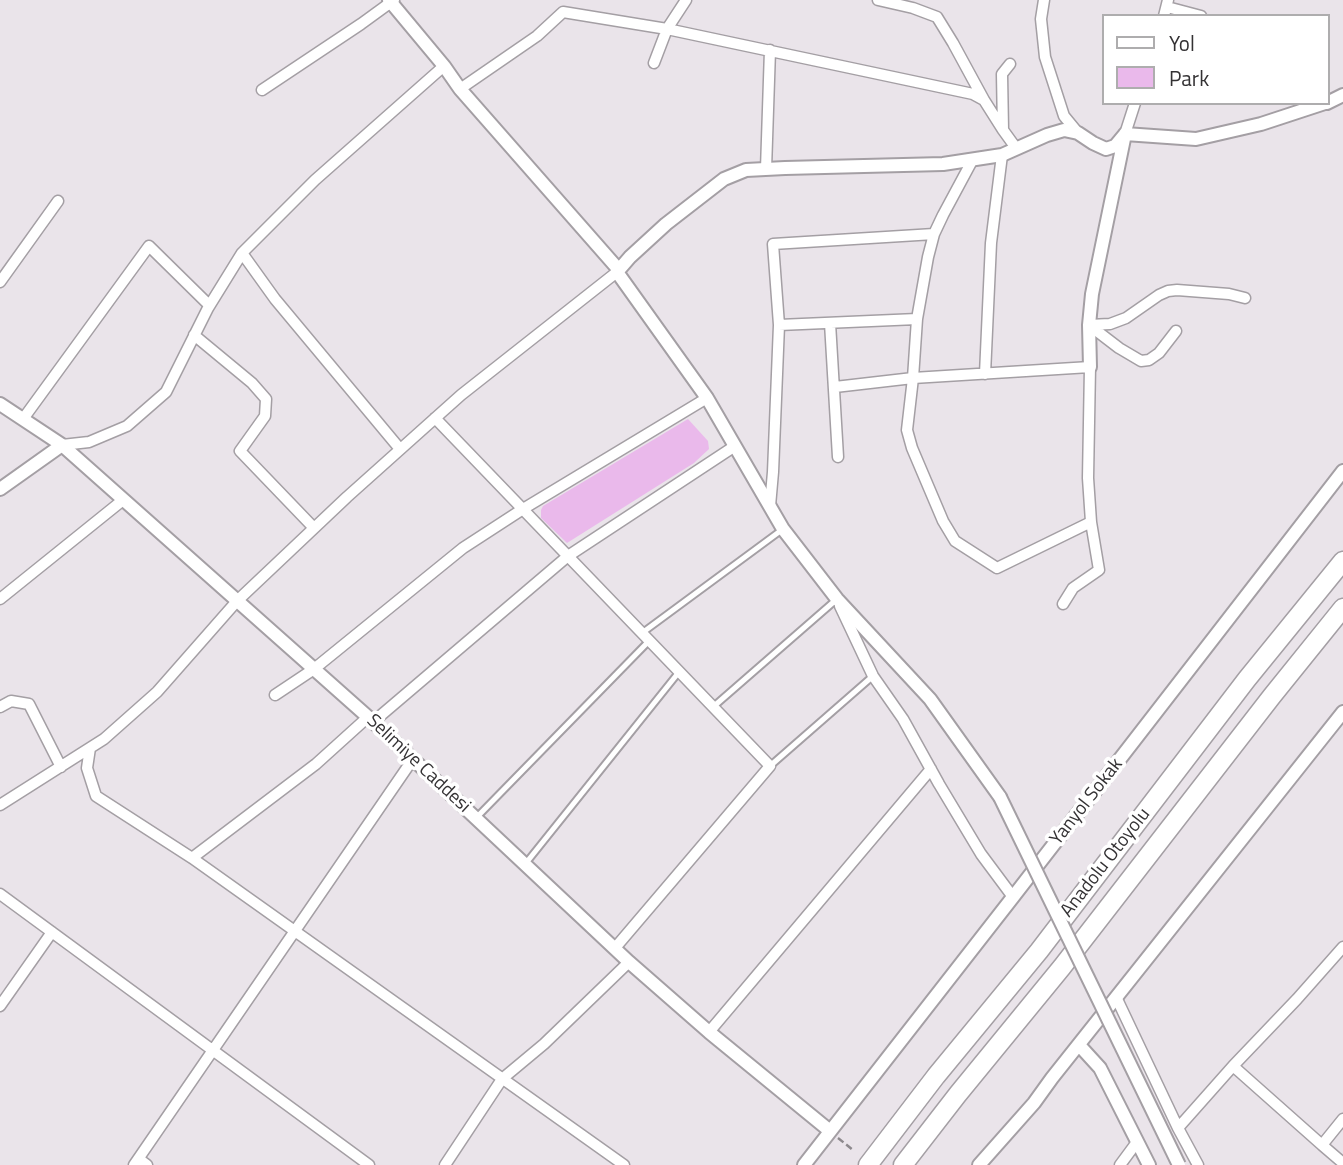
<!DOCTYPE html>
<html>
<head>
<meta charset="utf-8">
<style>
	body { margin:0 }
	#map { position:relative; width:1343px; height:1165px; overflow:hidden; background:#eae4ea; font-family:"Titillium Web",sans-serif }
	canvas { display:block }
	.legend { position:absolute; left:1102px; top:14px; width:228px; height:91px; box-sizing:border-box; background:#fff; border:2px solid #aeadae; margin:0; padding:9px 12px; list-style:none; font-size:21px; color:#343234 }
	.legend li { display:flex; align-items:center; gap:14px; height:35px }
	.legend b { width:35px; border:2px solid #aeadae }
</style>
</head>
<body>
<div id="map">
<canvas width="1343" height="1165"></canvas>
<ul class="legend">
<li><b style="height:9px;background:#fff"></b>Yol</li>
<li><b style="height:19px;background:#eab9eb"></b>Park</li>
</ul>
</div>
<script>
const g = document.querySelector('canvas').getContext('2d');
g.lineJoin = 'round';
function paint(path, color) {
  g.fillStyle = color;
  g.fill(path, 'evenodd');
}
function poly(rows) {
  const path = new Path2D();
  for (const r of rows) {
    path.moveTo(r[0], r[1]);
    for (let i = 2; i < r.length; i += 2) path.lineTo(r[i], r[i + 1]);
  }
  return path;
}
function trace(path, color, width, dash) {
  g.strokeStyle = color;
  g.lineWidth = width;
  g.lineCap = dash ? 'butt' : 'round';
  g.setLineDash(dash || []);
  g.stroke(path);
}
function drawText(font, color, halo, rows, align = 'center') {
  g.font = font + ' "Titillium Web",sans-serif';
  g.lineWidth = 7;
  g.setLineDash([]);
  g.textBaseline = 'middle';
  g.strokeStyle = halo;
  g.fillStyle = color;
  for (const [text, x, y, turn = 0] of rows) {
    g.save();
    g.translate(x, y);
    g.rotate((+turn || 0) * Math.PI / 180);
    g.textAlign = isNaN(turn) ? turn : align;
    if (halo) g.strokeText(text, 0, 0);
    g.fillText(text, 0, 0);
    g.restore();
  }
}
const green = poly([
	[688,419,708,441,709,449,694,463,567,543,541,518,541,510,543,506]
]);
const path = poly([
	[838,1138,853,1150]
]);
const service = poly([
	[642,633,783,529],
	[713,707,837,599],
	[770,766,873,676],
	[476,818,649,641],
	[526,863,679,672]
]);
const minor = poly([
	[878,0,913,8,937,17,953,43,984,100],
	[1044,0,1041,19,1045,57,1064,116,1078,133],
	[1167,7,1201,16],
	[1164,16,1168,0],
	[654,63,667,29,686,0],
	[460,89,537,36,563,12,667,29,973,94,984,100,1003,130,1016,148],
	[262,90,361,24,394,0],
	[1003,130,1002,74,1010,64],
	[1125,134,1135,103],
	[972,161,943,215,934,234,928,257,917,319,913,378,907,430,912,448,943,521,955,541,997,568,1091,522],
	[766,169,770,50],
	[242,253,275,299,400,449],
	[0,282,58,201],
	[830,323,838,457],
	[779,325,917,319],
	[1176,331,1159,353,1149,360,1141,361,1119,348,1089,325,1110,324,1126,318,1159,295,1168,291,1177,290,1229,294,1245,298],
	[194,335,252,383,266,399,265,416,240,451,314,528],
	[985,374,991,243,1002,155],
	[835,387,913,378,1090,367,1088,478,1091,522,1099,570,1073,588,1063,604],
	[435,418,770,766,615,948],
	[23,419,149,246,209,305],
	[62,445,89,442,127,426,166,392,208,308,242,253,315,180,444,66],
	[770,506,773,472,779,325,773,244,934,234],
	[0,599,123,500],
	[840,606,873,676,903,719,939,784,981,854,1013,897],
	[275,695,314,669,463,548,523,509,707,398],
	[0,707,11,701,29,704,61,767],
	[373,722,568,556,735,446],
	[90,748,87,768,96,796,192,858,624,1165],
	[0,805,104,739,157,692,237,601,347,497,461,395,617,272],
	[192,858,316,764,368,717],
	[0,894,369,1165],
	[1116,997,1178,1128,1198,1165],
	[0,1006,52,932],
	[709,1032,931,769],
	[1233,1066,1322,1145],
	[1343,1119,1322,1145,1343,1163],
	[1178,1128,1233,1066,1297,999,1343,947],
	[139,1159,147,1165],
	[134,1165,413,759],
	[445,1165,502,1079,544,1044,629,962],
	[1120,1165,1137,1142]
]);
const tertiary = poly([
	[389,0,444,66,460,89,619,270],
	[1327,103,1343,95],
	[1090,367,1089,325,1092,294,1125,134,1196,139,1261,124,1325,103],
	[0,404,62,445,368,717,629,962,709,1032,830,1131],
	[0,489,62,445],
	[1000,797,930,699,837,599,783,529,707,398,617,272,630,257,666,224,724,179,746,170,785,168,943,164,1002,155,1047,135,1064,130,1078,133,1093,143,1106,149,1115,146,1125,134],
	[1079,1045,1100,1068,1149,1165],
	[804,1165,1013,897,1343,471],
	[979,1165,1034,1103,1052,1078,1343,712]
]);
const motorway = poly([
	[868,1165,936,1076,1039,951,1247,679,1343,561],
	[903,1165,958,1094,1062,967,1272,696,1343,608]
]);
const tertiaryBridge = poly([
	[1000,797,1179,1165]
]);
const streetNames = [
	["Selimiye Caddesi",418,764,43],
	["Yanyol Sokak",1087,802,-52],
	["Anadolu Otoyolu",1106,863,-52]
];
paint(green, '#eab9eb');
trace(service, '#a49fa4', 9);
trace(minor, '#a49fa4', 13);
trace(tertiary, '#a49fa4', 16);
trace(motorway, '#a49fa4', 21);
trace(path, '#8d898d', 2.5, [7, 3.5]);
trace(service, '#fff', 5);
trace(minor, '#fff', 10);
trace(tertiary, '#fff', 12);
trace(motorway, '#fff', 18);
trace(tertiaryBridge, '#a49fa4', 16, []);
trace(tertiaryBridge, '#fff', 12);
drawText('19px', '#343234', '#fff', streetNames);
</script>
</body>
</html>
